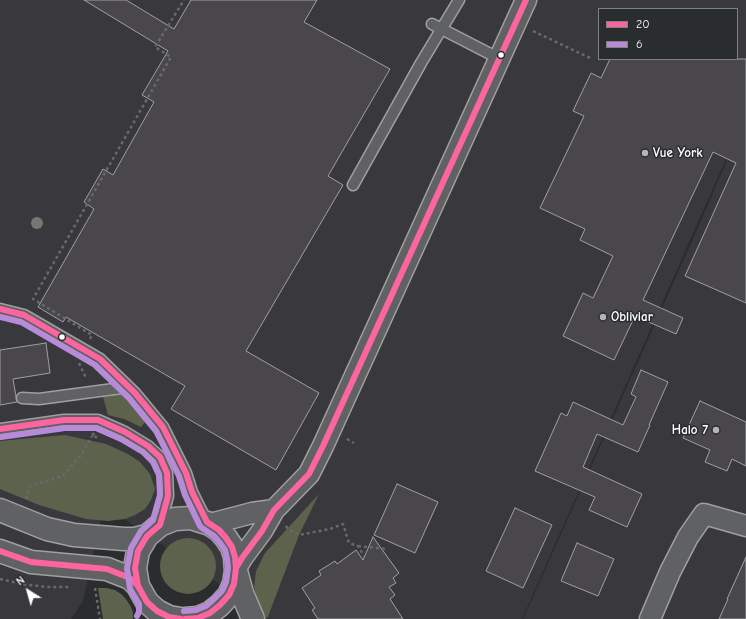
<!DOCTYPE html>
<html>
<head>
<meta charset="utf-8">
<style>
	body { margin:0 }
	#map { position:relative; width:746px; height:619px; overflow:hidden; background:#2b2c2d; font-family:"Comic Neue",sans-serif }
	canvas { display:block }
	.legend { position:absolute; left:598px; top:8px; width:140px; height:52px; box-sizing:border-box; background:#2a2d2e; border:1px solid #7f8182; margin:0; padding:5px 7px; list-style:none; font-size:12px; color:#fff }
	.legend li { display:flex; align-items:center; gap:8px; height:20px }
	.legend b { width:20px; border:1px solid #7f8182 }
	.north { position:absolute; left:8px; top:571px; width:40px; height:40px; -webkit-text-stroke:3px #2a2d2e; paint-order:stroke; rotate:323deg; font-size:11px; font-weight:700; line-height:16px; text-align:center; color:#fff }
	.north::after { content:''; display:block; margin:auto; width:14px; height:18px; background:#fff; clip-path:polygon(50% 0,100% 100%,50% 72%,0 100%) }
</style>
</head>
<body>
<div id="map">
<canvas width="746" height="619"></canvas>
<ul class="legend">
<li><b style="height:5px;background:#fd65a1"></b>20</li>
<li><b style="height:5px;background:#b88bd8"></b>6</li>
</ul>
<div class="north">N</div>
</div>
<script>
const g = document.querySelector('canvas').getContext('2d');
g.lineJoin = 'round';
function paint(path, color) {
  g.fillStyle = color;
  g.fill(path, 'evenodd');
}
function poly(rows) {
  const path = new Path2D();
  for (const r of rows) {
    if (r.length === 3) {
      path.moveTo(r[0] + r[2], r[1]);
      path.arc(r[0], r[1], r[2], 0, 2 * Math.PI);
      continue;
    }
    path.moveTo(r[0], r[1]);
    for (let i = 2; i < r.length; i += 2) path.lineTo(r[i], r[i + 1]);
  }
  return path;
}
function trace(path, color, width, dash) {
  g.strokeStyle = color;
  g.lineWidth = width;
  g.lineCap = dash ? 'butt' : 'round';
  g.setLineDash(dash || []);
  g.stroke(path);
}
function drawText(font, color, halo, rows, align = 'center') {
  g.font = font + ' "Comic Neue",sans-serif';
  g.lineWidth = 3;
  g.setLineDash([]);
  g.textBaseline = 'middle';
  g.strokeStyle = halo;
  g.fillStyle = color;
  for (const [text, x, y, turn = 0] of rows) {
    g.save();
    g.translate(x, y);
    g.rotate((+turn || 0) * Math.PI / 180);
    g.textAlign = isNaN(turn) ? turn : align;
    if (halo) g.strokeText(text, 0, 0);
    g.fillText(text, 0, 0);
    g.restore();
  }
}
const built = poly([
	[0,0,746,0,746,114,522,619,270,619,104,505,83,601,71,619,0,619],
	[599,9,737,9,737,59,599,59],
	[746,116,746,619,523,619,696,232]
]);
const green = poly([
	[119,393,125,398,146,421,141,427,124,419,108,415,103,397],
	[65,435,106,444,128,454,140,462,150,474,155,489,151,500,145,509,135,515,125,519,108,521,86,519,39,505,0,489,0,441],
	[319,494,299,535,267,619,259,605,254,587,256,571,265,553],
	[188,566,28],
	[98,588,106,588,115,590,121,594,126,599,131,607,133,613,133,619,103,619]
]);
const building = poly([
	[84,0,126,0,174,29,191,0,317,0,304,22,390,69,328,176,343,185,246,351,319,393,276,470,171,409,185,386,66,317,63,322,38,307,94,209,84,202,103,169,113,175,154,102,142,95,168,51,84,0],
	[610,59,746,59,746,303,685,276,736,163,713,152,643,300,683,318,676,334,635,316,614,360,563,336,583,293,593,298,613,256,580,240,585,229,540,208,584,116,573,111,591,73,601,78,610,59],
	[46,343,50,373,13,379,17,402,0,405,0,350,46,343],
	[641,370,668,382,649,425,650,425,638,452,597,434,583,467,642,494,627,527,589,510,595,497,535,471,561,413,567,416,573,402,623,425,636,397,631,394,641,370],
	[700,401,746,422,746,466,732,459,727,471,705,462,710,450,683,438,700,401],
	[397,484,438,502,415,553,374,535,397,484],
	[515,508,552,525,523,588,486,571,515,508],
	[373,537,399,573,393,578,396,583,389,587,395,595,390,599,403,619,318,619,312,610,315,608,302,588,321,575,319,571,335,561,337,564,356,550,363,560,373,537],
	[577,543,614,559,598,596,561,581,577,543],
	[746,557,746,619,719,619,728,599,727,599,746,557]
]);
const path = poly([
	[533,31,590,58],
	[90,339,92,335,33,299,171,57,155,47,184,0],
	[79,363,86,378],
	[94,433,92,436,100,438],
	[347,439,354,443],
	[26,499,30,486,63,476,82,454,92,436],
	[286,526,288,529,299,535,330,529,343,524,349,543,358,546,364,556],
	[358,546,386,549],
	[0,579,22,584,47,587,69,587],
	[95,588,100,619]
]);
const lane = poly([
	[432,24,500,59],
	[353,185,421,63,459,0],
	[0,309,24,315,100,359,135,393,163,427,186,473,192,492,207,522],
	[22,398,39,399,129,387],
	[0,429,64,420,98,420,125,432,148,446,160,457,167,473,168,496,160,525]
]);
const street = poly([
	[210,524,252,513,274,510],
	[236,568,242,558,262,531,274,510,309,474,323,446,526,0],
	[650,619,670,572,688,537,704,514,746,526]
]);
const secondary = poly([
	[0,510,47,529,74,535,124,539,135,539,147,536],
	[0,551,31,562,107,569,130,578,138,586],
	[236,571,242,593,253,619],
	[181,619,169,617,157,611,147,602,138,586,135,568,138,551,147,536,160,525,175,519,191,518,210,524,219,530,226,538,232,547,235,557,236,571,234,584,229,595,220,605,210,613,198,618,185,619]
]);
const bus1 = poly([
	[0,309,24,315,100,359,135,393,163,427,186,473,192,492,207,522,219,530,226,538,232,547,235,557,236,568,234,584,229,595,220,605,210,613,198,618,185,619],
	[0,429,64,420,98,420,125,432,148,446,160,457,167,473,168,496,160,525,147,536,138,551,135,568,138,586,147,602,157,611,169,617,181,619],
	[0,551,31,562,107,569,130,578,138,586],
	[236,568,242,558,262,531,274,510,309,474,323,446,526,0]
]);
const bus2 = poly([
	[0,317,21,322,95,365,129,398,156,431,179,476,185,495,200,526,202,528,214,536,220,543,225,550,227,559,228,568,226,582,222,591,214,599,206,606,196,610,184,611],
	[1,437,65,428,96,428,121,439,143,452,153,462,159,475,160,495,153,520,141,531,131,548,127,568,130,589,139,604,139,612,137,616]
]);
const trees = [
	[37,223]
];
const markers = [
	[501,55,3.5,"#fff"],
	[645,153,4,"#b5b5b6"],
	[603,317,4,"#b5b5b6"],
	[62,337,3.5,"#fff"],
	[716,430,4,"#b5b5b6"]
];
const poiNames = [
	["Vue York",653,153],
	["Obliviar",611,317],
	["Halo 7",708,430,"right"]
];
paint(built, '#39383d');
paint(green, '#5c624b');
paint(building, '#49474b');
trace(building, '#a0a0a0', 1);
trace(lane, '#a0a0a0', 13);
trace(street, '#a0a0a0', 23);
trace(secondary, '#a0a0a0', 25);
trace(path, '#686969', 2.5, [3, 3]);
trace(lane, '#606162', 10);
trace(street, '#606162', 20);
trace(secondary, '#606162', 22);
trace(bus1, '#fd65a1', 6);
trace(bus2, '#b88bd8', 6);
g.fillStyle = '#757771';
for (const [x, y] of trees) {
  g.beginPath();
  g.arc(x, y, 6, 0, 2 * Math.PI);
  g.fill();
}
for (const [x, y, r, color] of markers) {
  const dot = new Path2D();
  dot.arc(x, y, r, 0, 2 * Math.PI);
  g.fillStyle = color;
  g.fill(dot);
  trace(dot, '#2a2d2e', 1.5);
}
drawText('bold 13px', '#fff', '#2a2d2e', poiNames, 'left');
</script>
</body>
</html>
